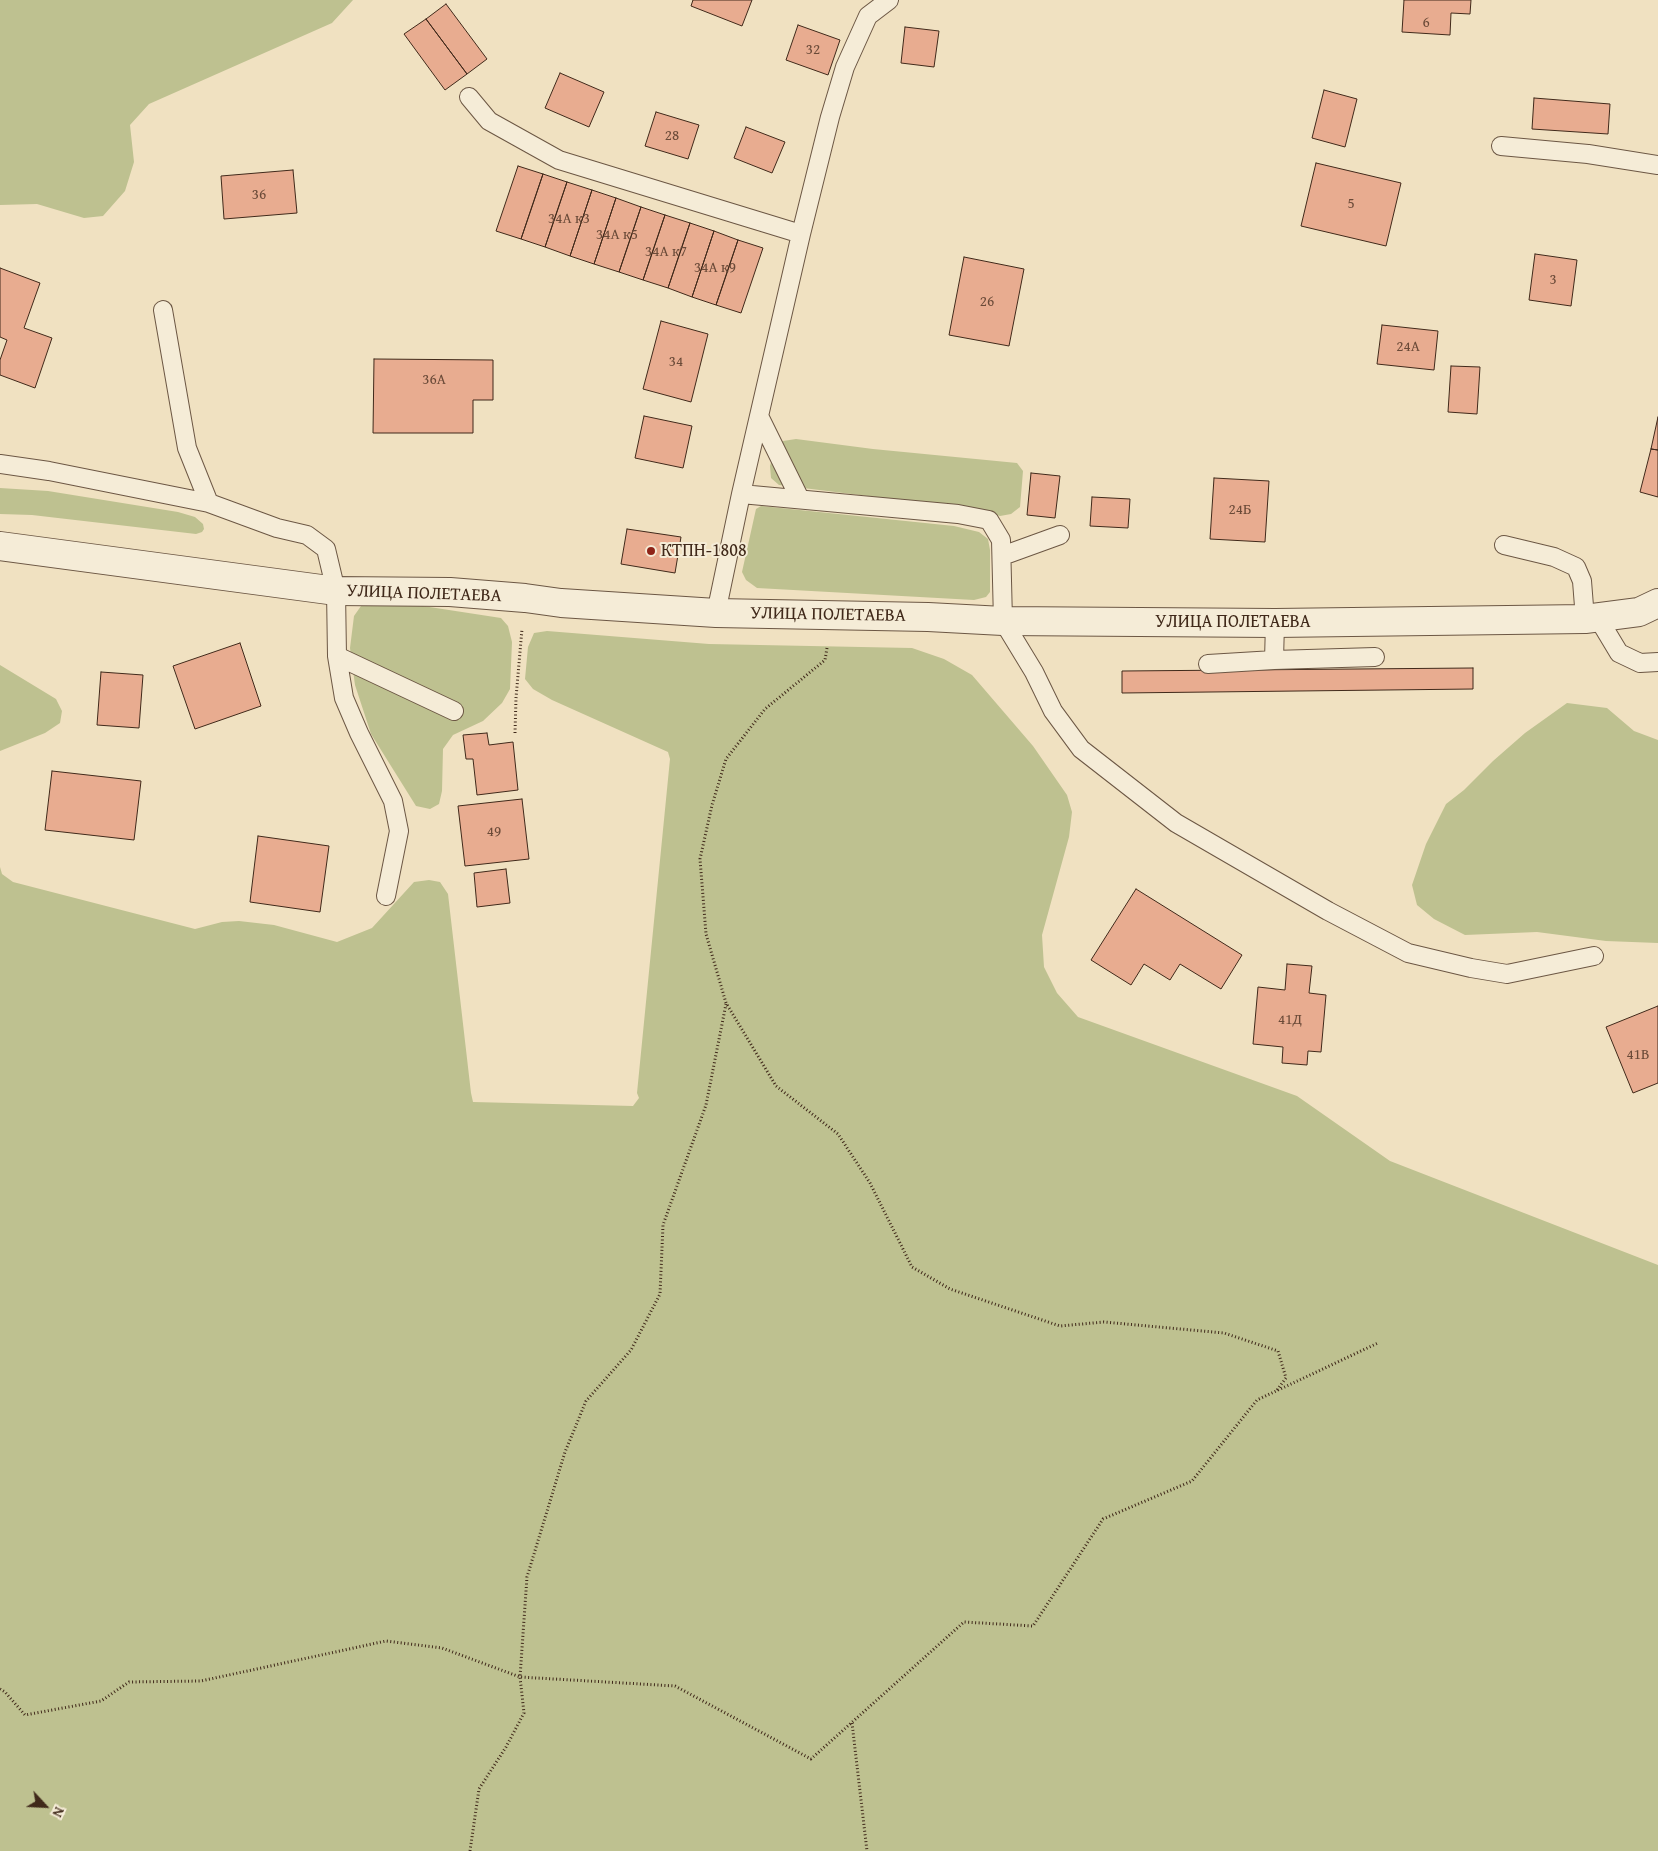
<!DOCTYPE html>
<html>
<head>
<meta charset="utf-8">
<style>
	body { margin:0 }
	#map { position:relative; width:1658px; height:1851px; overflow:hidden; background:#f0e1c1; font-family:"Gentium Book Plus",serif }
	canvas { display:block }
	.north { position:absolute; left:20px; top:1781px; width:50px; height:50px; -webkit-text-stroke:4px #f5ecd7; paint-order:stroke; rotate:115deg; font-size:14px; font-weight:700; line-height:20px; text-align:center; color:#40291a }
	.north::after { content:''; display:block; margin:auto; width:18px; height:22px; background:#40291a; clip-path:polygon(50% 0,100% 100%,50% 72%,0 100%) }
</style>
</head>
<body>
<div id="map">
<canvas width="1658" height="1851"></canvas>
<div class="north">N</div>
</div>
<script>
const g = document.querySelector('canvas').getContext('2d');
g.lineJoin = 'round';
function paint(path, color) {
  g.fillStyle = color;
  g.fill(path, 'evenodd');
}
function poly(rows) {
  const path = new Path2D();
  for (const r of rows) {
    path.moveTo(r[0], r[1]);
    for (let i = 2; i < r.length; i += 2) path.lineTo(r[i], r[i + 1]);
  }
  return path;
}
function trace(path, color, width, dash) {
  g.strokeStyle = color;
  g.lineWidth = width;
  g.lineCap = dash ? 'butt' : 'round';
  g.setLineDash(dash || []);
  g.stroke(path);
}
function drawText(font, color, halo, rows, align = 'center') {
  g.font = font + ' "Gentium Book Plus",serif';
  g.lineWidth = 4;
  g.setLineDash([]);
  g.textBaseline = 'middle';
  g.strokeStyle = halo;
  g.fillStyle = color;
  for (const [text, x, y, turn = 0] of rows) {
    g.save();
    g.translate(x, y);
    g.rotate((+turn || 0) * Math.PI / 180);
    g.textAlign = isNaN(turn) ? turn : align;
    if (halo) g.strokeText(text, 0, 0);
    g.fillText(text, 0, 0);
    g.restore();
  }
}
const green = poly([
	[0,0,353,0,332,23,149,104,130,125,134,162,125,191,103,216,84,218,37,204,0,205],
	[796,439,873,449,1017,463,1023,471,1020,507,1011,514,1000,516,981,510,779,485,771,478,770,466,774,452,783,441],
	[0,488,48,491,178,512,195,517,203,524,204,529,202,532,196,534,32,515,0,514],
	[761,506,954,526,979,532,988,539,990,550,990,592,986,597,974,600,757,588,746,580,742,572,756,509],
	[384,600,501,618,508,626,512,642,510,689,502,703,483,721,453,735,443,749,442,791,439,804,430,809,416,806,371,734,355,685,350,648,354,616,361,606,373,601],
	[547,631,709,644,912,648,944,659,972,675,1033,746,1067,795,1072,812,1069,837,1042,935,1044,967,1057,993,1078,1017,1297,1096,1390,1161,1658,1265,1658,1851,0,1851,0,867,2,874,13,882,195,929,222,922,239,921,274,925,337,942,372,928,414,882,429,880,440,882,448,894,471,1093,473,1102,633,1106,639,1098,637,1093,670,759,668,752,552,700,533,689,525,679,528,647,534,633],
	[0,665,56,699,62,711,60,723,45,733,0,751],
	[1567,703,1607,708,1634,731,1658,740,1658,943,1606,941,1537,932,1465,935,1434,919,1417,905,1412,885,1426,844,1446,804,1464,790,1493,761,1525,733]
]);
const building = poly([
	[693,0,752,0,742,26,691,6,693,0],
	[1404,0,1471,0,1470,14,1451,13,1450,35,1402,32,1404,0],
	[446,4,487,59,467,74,426,19,446,4],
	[426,19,467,74,445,90,404,34,426,19],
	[798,25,840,40,828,75,786,60,798,25],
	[905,27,939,31,934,67,901,63,905,27],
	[560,73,604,92,589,127,545,108,560,73],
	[1324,90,1357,99,1345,147,1312,138,1324,90],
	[1534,98,1610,104,1608,134,1532,129,1534,98],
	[656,112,699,125,688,159,645,146,656,112],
	[746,127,785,142,772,173,734,158,746,127],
	[1316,163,1401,183,1386,246,1301,226,1316,163],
	[518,166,543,174,521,239,496,231,518,166],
	[293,170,297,213,224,219,221,176,293,170],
	[543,174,567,182,545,247,521,239,543,174],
	[567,182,592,190,570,256,545,247,567,182],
	[592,190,616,198,594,264,570,256,592,190],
	[616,198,641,207,619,272,594,264,616,198],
	[641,207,665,215,643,280,619,272,641,207],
	[665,215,690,223,668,288,643,280,665,215],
	[690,223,714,231,692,297,668,288,690,223],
	[714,231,738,240,716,305,692,297,714,231],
	[738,240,763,248,741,313,716,305,738,240],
	[1535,254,1577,260,1571,306,1529,300,1535,254],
	[964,257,1024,269,1009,346,949,335,964,257],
	[0,268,40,283,24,328,52,338,35,388,0,375,0,360,7,340,0,337,0,268],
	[661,321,708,334,691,402,643,389,661,321],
	[1382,325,1438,331,1434,370,1377,364,1382,325],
	[374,359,493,360,493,400,473,400,473,433,373,433,374,359],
	[1451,366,1480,367,1477,414,1448,412,1451,366],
	[644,416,692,426,683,468,635,458,644,416],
	[1658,417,1658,450,1651,449,1658,417],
	[1651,449,1658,450,1658,497,1640,492,1651,449],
	[1031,473,1060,476,1055,518,1027,515,1031,473],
	[1214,478,1269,481,1265,542,1210,539,1214,478],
	[1092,497,1130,499,1128,528,1090,526,1092,497],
	[627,529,681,537,675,573,621,564,627,529],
	[240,643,261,706,195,729,173,666,240,643],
	[1473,668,1473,689,1122,693,1122,671,1473,668],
	[101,672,143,675,139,728,97,725,101,672],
	[487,733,489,745,513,742,518,790,477,795,473,759,466,759,463,735,487,733],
	[52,771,141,781,134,840,45,830,52,771],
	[522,799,529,859,465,866,458,806,522,799],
	[258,836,329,846,320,912,250,902,258,836],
	[506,869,510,903,477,907,474,873,506,869],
	[1136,889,1242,955,1221,989,1180,964,1170,980,1144,964,1131,985,1091,960,1136,889],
	[1287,964,1312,966,1309,993,1326,995,1321,1052,1308,1051,1307,1065,1282,1063,1283,1047,1253,1044,1258,987,1285,990,1287,964],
	[1658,1006,1658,1083,1633,1093,1606,1027,1658,1006]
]);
const path = poly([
	[827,648,825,660,765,709,726,759,712,805,700,859,706,934,726,1003,776,1086,838,1134,870,1183,912,1267,950,1289,1060,1326,1104,1322,1224,1333,1278,1351,1286,1378,1277,1390],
	[515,733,516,698,522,629],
	[0,1689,5,1692,25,1715,101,1701,129,1682,201,1681,386,1641,442,1648,520,1677,675,1686,811,1759,964,1622,1033,1626,1103,1519,1192,1481,1257,1400,1378,1343],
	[852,1723,867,1851],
	[470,1851,479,1789,506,1747,524,1713,520,1677,527,1577,565,1452,586,1401,631,1350,660,1294,663,1225,706,1105,726,1004]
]);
const lane = poly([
	[469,97,489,121,559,160,801,234],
	[1501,146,1588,154,1658,165],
	[163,310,187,448,209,503],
	[759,416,800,499],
	[0,464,49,471,209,503,277,528,307,535,326,549,336,591,337,656,344,698,359,733,393,801,399,831,386,896],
	[741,494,958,514,989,520,1001,540,1003,621,1034,672,1053,711,1081,749,1176,823,1328,911,1408,953,1471,968,1507,974,1594,956],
	[1504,545,1554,557,1576,567,1582,581,1585,619],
	[1002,556,1060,535],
	[716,613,741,494,801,234,830,117,845,67,868,16,889,0],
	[1598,618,1619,653,1640,663,1658,662],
	[337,656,454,711],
	[1274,660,1275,623],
	[1208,664,1274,660,1375,657]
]);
const street = poly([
	[0,546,336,591,450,592,525,598,561,603,716,613,928,617,1003,621,1275,623,1585,619,1639,612,1658,603]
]);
const markers = [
	[651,551,5,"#8f2418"]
];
const numberNames = [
	["6",1426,23],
	["32",813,50],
	["28",672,136],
	["36",259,195],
	["5",1351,204],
	["34А к3",569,219],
	["34А к5",617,235],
	["34А к7",666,252],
	["34А к9",715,268],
	["3",1553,280],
	["26",987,302],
	["24А",1408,347],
	["34",676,362],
	["36А",434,380],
	["24Б",1240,510],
	["49",494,832],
	["41Д",1290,1020],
	["41В",1638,1055]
];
const poiNames = [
	["КТПН-1808",661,551]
];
const streetNames = [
	["УЛИЦА ПОЛЕТАЕВА",424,594,2],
	["УЛИЦА ПОЛЕТАЕВА",828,615,1],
	["УЛИЦА ПОЛЕТАЕВА",1233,622]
];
paint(green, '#bec190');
paint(building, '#e8ac90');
trace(building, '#40291a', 1);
trace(lane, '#6c5744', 20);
trace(street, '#6c5744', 30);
trace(path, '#40291a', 3, [1, 2.5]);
trace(lane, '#f5ecd7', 18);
trace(street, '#f5ecd7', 28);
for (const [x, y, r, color] of markers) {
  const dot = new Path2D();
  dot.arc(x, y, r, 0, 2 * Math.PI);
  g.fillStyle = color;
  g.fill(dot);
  trace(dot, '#f5ecd7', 2);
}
drawText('15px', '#6a4a38', null, numberNames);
drawText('18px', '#40291a', '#f5ecd7', poiNames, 'left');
drawText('18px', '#40291a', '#f5ecd7', streetNames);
</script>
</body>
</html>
